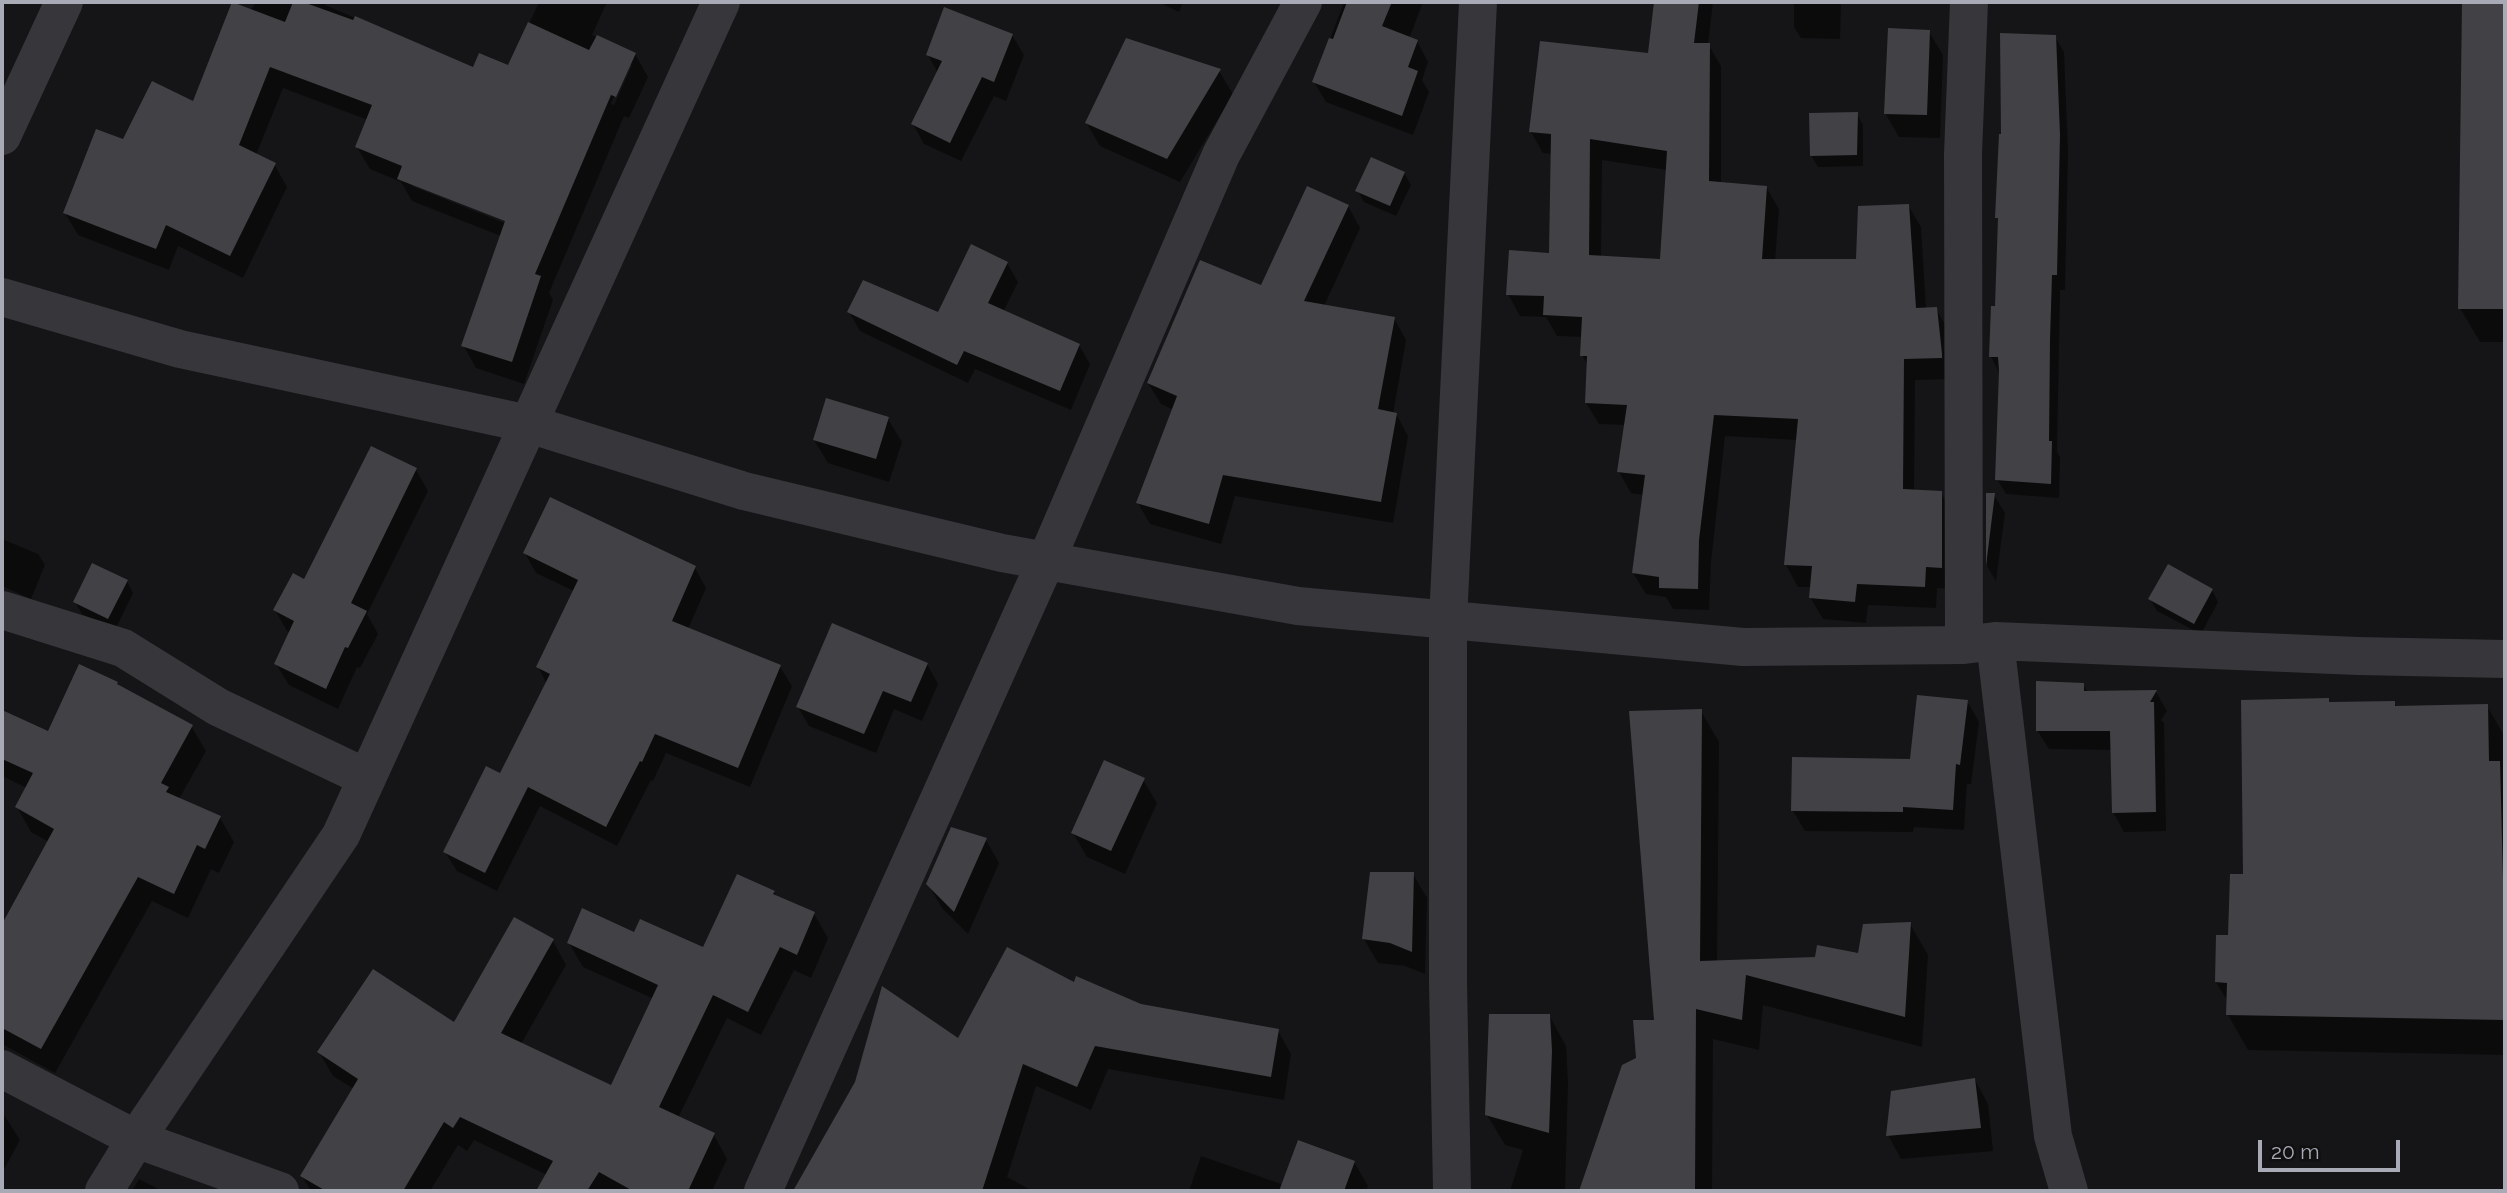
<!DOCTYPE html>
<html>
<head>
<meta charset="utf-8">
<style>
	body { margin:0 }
	#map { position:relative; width:2507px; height:1193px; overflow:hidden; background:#151517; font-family:Raleway,sans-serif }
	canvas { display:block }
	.frame { position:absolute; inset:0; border:4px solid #a8aab6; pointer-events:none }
	.scale { position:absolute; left:2258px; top:1140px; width:142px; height:32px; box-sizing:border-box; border:4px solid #a8aab6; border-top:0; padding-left:9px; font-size:21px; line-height:24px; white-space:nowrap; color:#a8aab6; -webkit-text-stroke:5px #101011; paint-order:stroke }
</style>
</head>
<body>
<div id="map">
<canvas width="2507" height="1193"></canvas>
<div class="frame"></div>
<div class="scale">20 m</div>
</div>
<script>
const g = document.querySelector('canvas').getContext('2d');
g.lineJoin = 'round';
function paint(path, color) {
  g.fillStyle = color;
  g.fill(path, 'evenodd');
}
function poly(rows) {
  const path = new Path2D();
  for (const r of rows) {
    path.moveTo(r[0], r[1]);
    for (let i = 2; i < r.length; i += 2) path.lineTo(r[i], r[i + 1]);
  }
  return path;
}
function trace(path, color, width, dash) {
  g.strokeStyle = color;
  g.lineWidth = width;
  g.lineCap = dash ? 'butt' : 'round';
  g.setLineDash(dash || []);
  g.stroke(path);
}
const shadow = poly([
	[256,2,326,2,325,5,474,69,509,68,539,2,607,2,592,35,635,54,648,77,629,118,624,116,549,293,553,300,524,384,476,368,463,345,501,236,412,201,401,182,370,169,357,147,368,120,283,88,256,155,274,164,287,187,243,278,178,246,169,270,78,235,65,213,123,142,194,103],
	[628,65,632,65,614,105,611,104],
	[412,183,514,223,512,226,412,186],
	[1158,2,1183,2,1179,12],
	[1344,2,1423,2,1409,39,1417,41,1428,62,1422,80,1429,92,1413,135,1326,102,1314,82],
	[1656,2,1713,2,1708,44,1721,66,1721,184,1766,187,1779,209,1775,261,1858,261,1908,205,1921,227,1926,309,1936,309,1949,331,1953,379,1915,380,1914,492,1941,493,1953,514,1953,589,1937,588,1936,608,1868,605,1866,623,1823,619,1810,597,1811,587,1798,587,1786,565,1798,440,1725,436,1711,562,1709,610,1673,609,1666,597,1646,594,1633,573,1644,495,1631,493,1619,472,1625,425,1599,424,1586,403,1589,367,1582,355,1583,337,1557,336,1546,317,1520,316,1508,294,1550,255,1552,154,1543,153,1531,132,1649,55],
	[1602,160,1667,170,1662,261,1601,258],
	[1794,2,1841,2,1840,39,1801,38,1794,27],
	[2463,2,2505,2,2505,342,2480,342,2460,308],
	[1929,32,1943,55,1940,138,1899,137,1885,113],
	[1012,35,1024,55,1006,101,994,96,961,161,924,144,913,124,938,73,928,55],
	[2055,37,2064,52,2068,152,2065,290,2060,290,2057,451,2060,458,2059,498,2006,494,1997,479,1999,372,1991,357,1997,307,2000,223,1997,218],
	[1219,71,1233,94,1180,182,1100,146,1086,122],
	[1857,114,1863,125,1863,166,1818,167,1811,155],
	[1404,173,1411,185,1396,216,1364,202,1357,190],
	[1348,206,1360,228,1324,306,1394,318,1406,340,1393,414,1396,414,1408,436,1393,523,1235,496,1221,544,1150,524,1138,503,1174,410,1161,404,1148,383,1262,287],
	[1007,263,1018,282,1003,312,1079,345,1090,364,1071,410,975,369,968,383,860,331,849,312,939,314],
	[888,419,902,442,889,482,828,463,814,440],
	[416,470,428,491,367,614,378,634,360,668,357,667,338,709,289,685,276,664,291,633,287,631,275,610],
	[1987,495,1994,495,2005,513,1996,581,1987,566],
	[2,539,38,554,45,565,31,599,2,586],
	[525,553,695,568,706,588,688,629,780,667,792,686,750,787,666,753,653,781,651,780,617,846,540,806,497,891,457,871,445,852,501,775,547,684,538,667,574,591,536,573],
	[127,581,133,593,115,630,82,614,75,602],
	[2212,590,2218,602,2201,634,2157,611,2150,599],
	[927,664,938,684,922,721,894,709,876,753,809,726,798,707],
	[117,683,120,688,191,726,206,751,179,799,220,818,234,842,219,873,211,869,188,918,152,901,55,1073,2,1044,2,924,4,925,49,842,31,832,17,807,27,788,2,776,2,712,49,734],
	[2083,684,2088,693,2156,692,2167,711,2161,720,2164,723,2166,831,2124,832,2113,812,2112,750,2049,749,2037,730],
	[2328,700,2330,703,2394,702,2397,708,2487,706,2505,737,2505,1055,2248,1050,2228,1015,2228,1002,2216,982,2230,937],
	[1967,701,1979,722,1971,784,1967,784,1964,830,1914,827,1913,832,1805,831,1793,811,1912,761],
	[1701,711,1719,742,1717,962,1860,955,1910,924,1928,955,1922,1047,1763,1005,1759,1050,1713,1039,1712,1191,1581,1191,1624,1066,1638,1059,1656,1022],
	[1143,780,1157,803,1125,874,1087,857,1073,833],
	[986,840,999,863,968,934,942,908,928,884],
	[1413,874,1427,898,1425,974,1405,966,1378,963,1364,939],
	[774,892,777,898,814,914,828,938,811,978,794,970,761,1035,727,1018,678,1118,714,1135,727,1159,712,1191,538,1191,547,1175,474,1140,467,1151,458,1145,430,1191,311,1191,302,1176,354,1089,333,1076,319,1052,454,1024,553,941,566,965,521,1044,611,1087,654,999,583,967,569,943,635,934,704,949],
	[1074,984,1140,1006,1278,1031,1291,1054,1284,1100,1108,1069,1091,1110,1036,1086,1007,1177,1033,1191,799,1191,797,1188,959,1041],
	[1549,1015,1566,1046,1568,1083,1565,1191,1510,1191,1523,1150,1505,1145,1487,1115],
	[1975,1080,1988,1104,1993,1151,1901,1159,1888,1135],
	[2,1112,20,1140,2,1173],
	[1201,1156,1284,1185,1354,1162,1368,1186,1366,1191,1189,1191],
	[139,1179,162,1191,132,1191]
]);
const building = poly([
	[232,2,285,22,293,2,303,2,353,20,355,16,473,67,479,53,508,65,528,22,589,50,597,35,636,53,616,97,611,95,535,274,541,276,512,362,461,346,505,221,397,179,402,166,355,147,372,105,270,67,239,145,276,163,230,256,166,225,156,249,63,213,96,129,123,139,152,81,193,101],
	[1347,2,1392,2,1382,26,1418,40,1408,67,1418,71,1402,116,1312,82,1329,38,1333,39],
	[1654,2,1699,2,1694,43,1710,43,1709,181,1767,186,1762,259,1856,259,1858,206,1909,204,1916,308,1937,307,1942,354,1942,358,1904,359,1903,489,1942,491,1942,568,1926,567,1925,587,1857,584,1855,602,1809,598,1812,566,1784,565,1798,419,1714,415,1699,540,1698,589,1659,588,1659,577,1632,573,1645,475,1617,472,1627,405,1585,403,1587,356,1580,356,1582,317,1543,315,1544,296,1506,295,1509,250,1549,253,1551,134,1529,132,1540,41,1648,53],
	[1590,139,1667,151,1660,259,1589,255],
	[2462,2,2505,2,2505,309,2458,309],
	[944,7,1013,34,994,82,982,77,950,143,911,124,942,61,926,55],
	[1888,28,1930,30,1927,115,1884,114],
	[2000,33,2056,35,2060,135,2057,275,2052,275,2050,339,2049,441,2052,441,2051,484,1995,480,1999,371,1998,357,1989,357,1991,306,1995,306,1998,218,1995,218,1999,134,2001,134],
	[1126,38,1221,69,1167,159,1085,123],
	[1858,112,1857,155,1810,156,1809,113],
	[1371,157,1405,172,1390,206,1355,191],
	[1307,186,1349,205,1304,301,1395,317,1378,409,1397,413,1381,502,1223,475,1209,524,1136,503,1177,396,1147,383,1200,260,1261,285],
	[971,244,1008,262,988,303,1080,344,1060,391,964,351,957,365,847,312,863,280,938,312],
	[826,398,889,417,876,459,813,440],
	[371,446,417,468,351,603,367,611,348,648,345,647,326,689,274,664,294,621,273,610,293,573,304,579],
	[1986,493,1995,493,1986,566],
	[550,497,696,566,672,621,781,665,738,768,655,734,642,762,640,761,606,827,528,787,485,873,443,852,486,766,500,773,550,674,536,667,578,580,523,553],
	[92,563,128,580,108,619,73,602],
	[2168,564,2213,589,2194,624,2148,599],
	[832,623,928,663,911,702,883,691,864,734,796,707],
	[79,664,118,682,117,684,193,725,161,783,169,787,166,792,221,816,205,849,197,845,174,894,138,877,41,1049,2,1028,2,924,54,829,15,807,33,773,2,759,2,710,48,731],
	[2036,681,2084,683,2084,691,2157,690,2150,702,2154,702,2156,812,2112,813,2110,731,2036,731],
	[1917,695,1968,700,1960,765,1956,764,1953,810,1903,807,1903,812,1791,811,1792,757,1910,759],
	[2329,698,2329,702,2395,701,2395,706,2488,704,2489,761,2500,761,2503,879,2505,879,2505,1020,2226,1015,2227,983,2215,982,2216,935,2228,935,2230,874,2243,874,2241,700],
	[1702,709,1700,961,1815,957,1817,945,1858,953,1863,924,1911,922,1905,1017,1746,975,1742,1020,1696,1009,1695,1191,1579,1191,1622,1065,1636,1058,1633,1020,1654,1020,1629,711],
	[1104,760,1145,778,1111,851,1071,833],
	[951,827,987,838,954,912,926,884],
	[1370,872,1414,872,1412,952,1390,943,1362,939],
	[737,874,775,891,773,894,815,912,797,955,780,947,748,1012,713,995,659,1107,715,1133,688,1191,633,1191,599,1172,587,1191,536,1191,553,1161,460,1117,453,1128,444,1122,403,1191,326,1191,300,1176,358,1079,317,1052,373,969,454,1022,514,917,554,939,501,1033,611,1085,658,985,567,943,582,908,634,932,640,919,703,947],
	[1007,947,1074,982,1076,976,1141,1004,1279,1029,1271,1077,1095,1046,1077,1087,1023,1064,982,1191,793,1191,855,1082,882,986,958,1038],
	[1489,1014,1550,1014,1552,1051,1549,1133,1485,1115],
	[1975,1078,1981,1128,1886,1136,1891,1091],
	[1298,1140,1355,1161,1344,1191,1279,1191]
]);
const street = poly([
	[2,136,64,2],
	[2,297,180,349,529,424,744,491,1002,553,1298,606,1743,647,1964,645,1995,641,2358,656,2505,659],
	[2,610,123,648,218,707,367,778],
	[1995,641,2053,1136,2069,1191],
	[1964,645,1963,154,1969,2],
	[2,1069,136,1139,280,1191],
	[104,1191,136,1139,341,835,721,2],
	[763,1191,1046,561,1221,155,1303,2],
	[1452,1191,1448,983,1448,620,1478,2]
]);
paint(shadow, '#0007');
paint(building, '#424246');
trace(street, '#36363b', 38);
</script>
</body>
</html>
